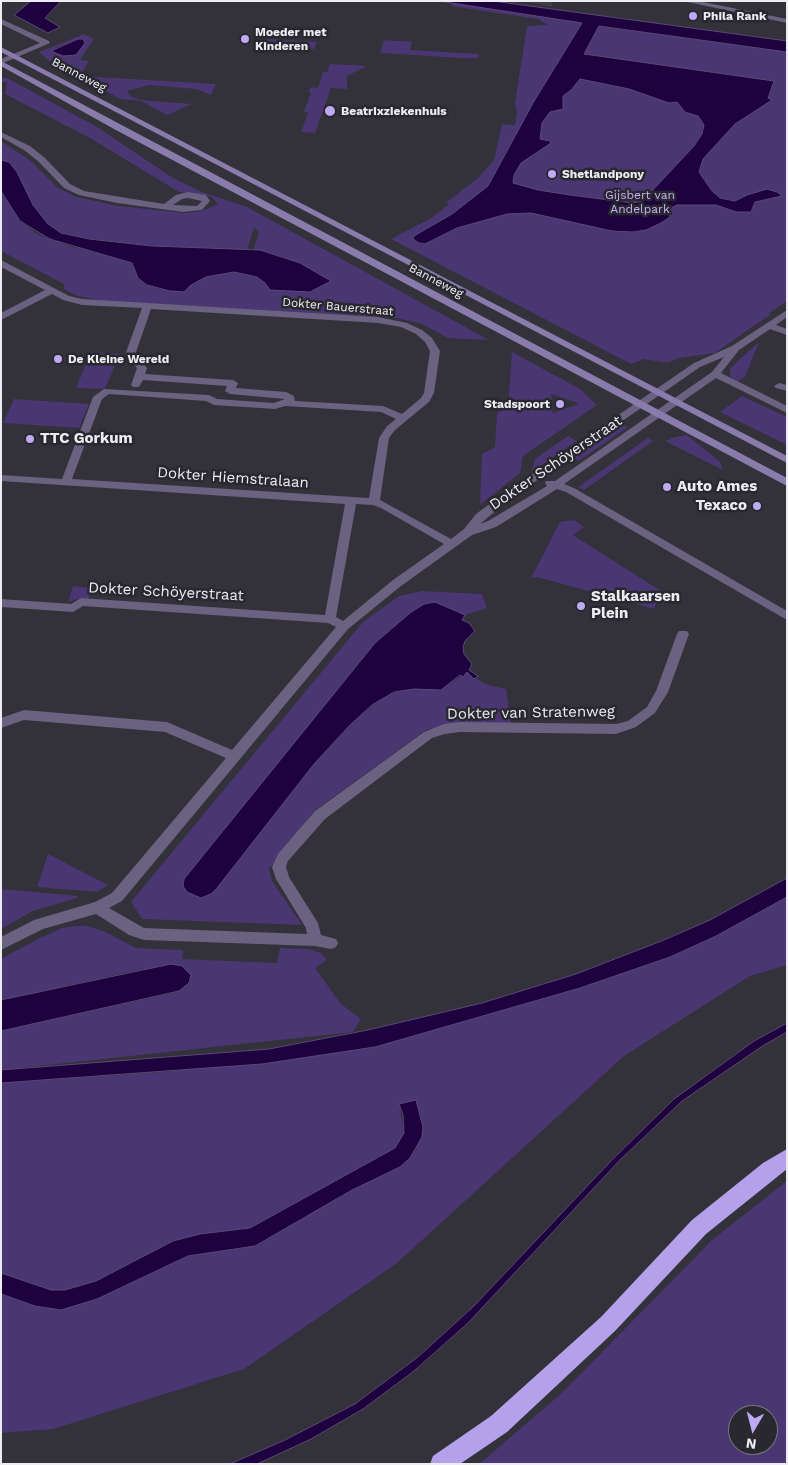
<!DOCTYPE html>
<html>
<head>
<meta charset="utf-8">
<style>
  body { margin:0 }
  #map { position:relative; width:788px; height:1465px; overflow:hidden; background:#333139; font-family:"Work Sans",sans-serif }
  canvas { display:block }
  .frame { position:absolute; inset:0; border:2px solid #edecf1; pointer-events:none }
  .north { position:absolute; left:728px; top:1405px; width:50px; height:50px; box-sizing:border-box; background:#29282f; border:1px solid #77767d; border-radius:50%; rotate:188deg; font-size:14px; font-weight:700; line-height:20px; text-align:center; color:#edecf1 }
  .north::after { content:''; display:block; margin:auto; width:18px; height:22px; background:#bea9f5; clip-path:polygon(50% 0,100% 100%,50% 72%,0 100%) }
</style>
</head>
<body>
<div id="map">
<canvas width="788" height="1465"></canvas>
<div class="frame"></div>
<div class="north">N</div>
</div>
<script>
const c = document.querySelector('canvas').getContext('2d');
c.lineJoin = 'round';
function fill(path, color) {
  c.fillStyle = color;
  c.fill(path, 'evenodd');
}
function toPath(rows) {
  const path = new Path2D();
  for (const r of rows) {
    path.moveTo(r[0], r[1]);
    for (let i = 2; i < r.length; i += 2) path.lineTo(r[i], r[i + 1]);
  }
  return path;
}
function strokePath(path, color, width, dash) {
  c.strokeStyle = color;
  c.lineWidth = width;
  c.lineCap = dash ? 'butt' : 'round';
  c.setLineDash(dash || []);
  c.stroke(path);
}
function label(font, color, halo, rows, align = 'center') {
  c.font = font + ' "Work Sans",sans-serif';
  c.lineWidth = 5;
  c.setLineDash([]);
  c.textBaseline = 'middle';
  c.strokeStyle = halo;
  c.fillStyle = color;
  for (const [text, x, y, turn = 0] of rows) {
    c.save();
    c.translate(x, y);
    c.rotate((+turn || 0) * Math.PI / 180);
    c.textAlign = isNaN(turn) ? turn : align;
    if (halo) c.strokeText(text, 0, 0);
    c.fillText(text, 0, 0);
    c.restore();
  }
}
fill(toPath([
  [453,3,579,21,581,24,787,52,787,301,769,313,771,314,715,353,679,358,668,363,644,359,631,364,391,239,431,218,448,205,447,202,478,178,494,160,502,124,515,125,517,113,515,103,527,26,548,25,538,19,451,6],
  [84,34,94,39,80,60,89,61,80,76,216,84,211,95,196,89,149,85,127,91,130,96,141,100,192,104,167,115,141,101,121,99,54,65,39,52],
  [78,39,82,39,76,55,56,54,55,48],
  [268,39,317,42,314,49,265,46],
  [384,40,412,42,410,50,479,54,478,58,463,58,380,53],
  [330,64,367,66,347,76,347,89,331,88,315,133,301,132,308,113,304,112,311,93,308,92,311,87,318,88,323,72,327,72],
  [1,77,9,79,97,127,173,178,202,192,247,207,489,340,448,338,422,324,397,318,103,301,78,296,64,289,64,284,1,251,1,191,20,221,39,235,69,246,127,261,135,267,138,279,155,288,184,292,191,285,206,277,234,272,257,277,269,287,310,292,285,257,253,250,259,233,254,227,247,250,152,246,78,237,57,231,48,224,33,205,17,172,1,159,1,141,31,161,58,188,76,197,118,206,185,213,202,211,218,204,213,198,206,195,179,192,90,138,5,94,7,83,1,81],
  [759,342,745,377,737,382,730,376,730,368],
  [91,352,120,354,105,389,76,388],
  [512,352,580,389,597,405,523,456,520,473,480,505,482,454,495,447,497,413,508,407],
  [551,394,578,403,578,404,553,413],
  [742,396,787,417,787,445,720,412],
  [14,399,89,404,79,428,3,423],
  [622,424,628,427,580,460,574,460,575,457],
  [687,435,720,462,723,470,665,441,671,439,670,438],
  [568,436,577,441,535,470,532,470,535,459],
  [648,438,653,441,584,490,578,487],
  [574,520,584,527,573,535,661,591,654,609,537,577,531,578,560,522],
  [73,586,92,588,88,599,81,598,68,602],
  [422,591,482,594,487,608,465,615,455,610,410,613,375,643,300,736,211,894,314,764,358,717,385,696,407,689,441,690,467,672,485,684,506,689,511,723,449,724,426,730,314,811,269,869,272,881,302,925,142,919,131,902,363,622,399,596],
  [48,854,108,885,97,892,37,887],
  [1,889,78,896,77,898,33,911,1,929],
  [787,897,787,965,750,976,624,1056,397,1263,244,1369,53,1429,1,1433,1,1294,35,1306,61,1310,97,1299,188,1256,255,1246,352,1190,400,1167,417,1149,399,1104,404,1133,395,1148,250,1228,200,1234,173,1241,96,1281,65,1290,51,1290,1,1273,1,1083,164,1072,375,1047,580,988,670,957,716,936],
  [75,926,88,926,105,932,136,948,183,950,182,959,277,963,280,948,309,949,321,953,327,960,315,968,341,1004,361,1019,353,1032,1,1070,1,1031,174,993,189,983,191,975,142,969,1,1000,1,959,36,940,62,928],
  [787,1181,787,1464,479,1464,563,1392,712,1240],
  [738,1415,768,1415,768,1445,738,1445]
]), '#4a3673');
const water = toPath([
  [31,1,61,1,45,18,60,27,48,33,14,15,31,1],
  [439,1,493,1,787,41,787,52,599,26,584,54,774,81,768,98,772,100,735,124,703,159,699,172,712,191,720,198,735,201,747,195,767,189,777,192,782,196,755,202,751,212,736,212,716,205,677,205,669,209,670,217,661,223,646,230,633,232,612,231,531,213,507,214,457,228,425,244,419,243,413,239,414,236,452,214,488,186,533,103,582,23,439,1],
  [580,79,629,89,669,103,677,102,685,112,698,116,704,125,702,134,694,146,651,192,641,197,642,201,633,203,570,195,538,190,513,183,514,175,521,163,551,143,550,141,540,139,542,123,550,112,563,109,563,96,571,90,580,79],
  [78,39,83,39,85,43,76,55,63,56,51,51,78,39],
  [1,160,9,162,17,172,33,205,48,224,61,233,89,239,152,246,260,250,300,263,331,281,310,292,270,290,265,283,257,277,234,272,206,277,191,285,184,292,170,291,147,285,138,278,132,263,50,239,20,221,1,191,1,160],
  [435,602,465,615,462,620,469,623,475,631,465,641,463,647,464,654,472,664,469,670,478,676,474,679,467,672,463,677,460,675,441,690,414,689,394,692,372,705,350,725,314,764,217,888,211,894,201,898,187,892,183,886,184,879,375,643,410,613,424,604,435,602],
  [787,878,787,897,716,936,670,957,580,988,375,1047,262,1064,1,1083,1,1070,269,1049,368,1030,482,1003,576,974,664,940,710,920,787,878],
  [171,964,182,966,191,975,189,983,179,991,1,1031,1,1000,171,964],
  [787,1023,787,1032,764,1045,682,1101,619,1161,468,1323,414,1371,363,1409,311,1439,257,1464,230,1464,285,1440,355,1404,418,1357,474,1306,611,1161,674,1099,754,1041,787,1023],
  [416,1100,423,1127,422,1137,410,1158,400,1167,352,1190,255,1246,188,1256,97,1299,61,1310,35,1306,1,1294,1,1273,51,1290,65,1290,96,1281,173,1241,200,1234,250,1228,395,1148,404,1133,403,1115,399,1104,416,1100]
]);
fill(water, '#1e0240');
strokePath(water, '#5c4875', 1);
fill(toPath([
  [683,1,698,1,787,19,787,23,683,1],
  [1,19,49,41,50,43,1,64,1,59,40,43,1,24,1,19],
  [1,132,30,146,45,158,70,184,84,191,164,204,176,195,188,192,206,195,210,201,202,210,183,212,117,203,79,195,64,188,39,162,24,150,1,137,1,132],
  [188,198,202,201,197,206,173,205,182,199,188,198],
  [1,260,69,296,82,299,378,317,407,323,422,330,432,338,440,351,434,393,429,402,395,430,389,438,380,500,451,539,464,529,476,514,502,495,694,363,732,346,787,310,787,317,776,325,787,329,787,335,770,329,739,350,721,373,787,406,787,413,716,378,564,484,574,488,787,611,787,620,566,492,557,489,496,527,472,535,401,586,348,629,122,901,109,908,144,928,307,934,306,928,276,879,272,867,278,854,315,811,424,732,444,724,460,722,616,724,628,721,647,707,656,691,677,634,679,631,687,631,689,634,668,692,655,713,636,727,616,734,460,732,445,734,432,738,325,819,288,861,286,867,289,877,318,923,321,935,336,939,338,943,336,947,331,949,315,946,144,940,129,935,96,914,43,929,1,950,1,937,34,920,95,902,112,893,226,758,165,732,24,720,1,728,1,718,24,710,167,722,232,750,336,627,328,623,83,606,73,612,1,607,1,599,71,604,81,598,325,615,345,504,1,481,1,475,62,479,93,397,104,389,209,395,217,399,274,403,285,399,230,394,225,391,227,386,143,380,139,387,133,387,131,385,137,368,125,355,142,308,82,305,63,300,52,294,1,320,1,313,45,290,1,267,1,260],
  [151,309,378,323,401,327,416,334,425,342,430,351,424,393,421,398,402,414,383,406,295,401,294,396,286,392,236,388,238,383,233,380,145,374,147,368,135,355,151,309],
  [724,357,712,372,555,481,546,481,545,483,547,486,488,521,480,524,510,499,700,367,724,357],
  [109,394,206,401,214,405,275,409,285,406,381,412,396,419,387,426,379,438,369,498,72,479,102,399,109,394],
  [356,504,373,505,381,508,444,544,393,580,343,621,336,617,356,504],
  [779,383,787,385,787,391,776,388,774,386,779,383]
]), '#6a6280');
fill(toPath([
  [1,47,787,456,787,463,1,52,1,47],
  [1,61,787,478,787,486,114,129,1,66,1,61]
]), '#897cac');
fill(toPath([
  [787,1149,787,1169,706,1234,615,1331,507,1432,460,1464,430,1464,433,1456,491,1416,601,1317,692,1220,763,1163,787,1149]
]), '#b5a1eb');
fill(toPath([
  [525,1,557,1,552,7]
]), '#3e3d44');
fill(toPath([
  [552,1,557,1,552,7]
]), '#323237');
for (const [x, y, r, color] of [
  [693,16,5,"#bea9f5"],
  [245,39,5,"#bea9f5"],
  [330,111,6,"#bea9f5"],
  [552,174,5,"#bea9f5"],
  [58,359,5,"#bea9f5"],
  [560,404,5,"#bea9f5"],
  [30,439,5,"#bea9f5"],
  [667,487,5,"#bea9f5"],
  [757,506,5,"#bea9f5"],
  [581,606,5,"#bea9f5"]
]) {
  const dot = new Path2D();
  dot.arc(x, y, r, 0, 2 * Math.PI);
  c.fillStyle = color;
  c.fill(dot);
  strokePath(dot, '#29282f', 2);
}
label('bold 12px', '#edecf1', '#29282f', [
  ["Phila Rank",703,16],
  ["Moeder met",255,32],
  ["Kinderen",255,46],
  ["Beatrixziekenhuis",341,111],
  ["Shetlandpony",562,174],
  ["De Kleine Wereld",68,359],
  ["Stadspoort",550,404,"right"]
], 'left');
label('12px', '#edecf1', '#29282f', [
  ["Banneweg",79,75,28],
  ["Banneweg",436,281,28],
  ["Dokter Bauerstraat",338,307,5]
]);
label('12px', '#c4affc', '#29282f', [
  ["Gijsbert van",640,195],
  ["Andelpark",640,209]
]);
label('bold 15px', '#edecf1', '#29282f', [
  ["TTC Gorkum",40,439],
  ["Auto Ames",677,487],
  ["Texaco",747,506,"right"],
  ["Stalkaarsen",591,597],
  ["Plein",591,614]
], 'left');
label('15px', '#edecf1', '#29282f', [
  ["Dokter Schöyerstraat",556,463,-34],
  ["Dokter Hiemstralaan",233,478,4],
  ["Dokter Schöyerstraat",166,592,3],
  ["Dokter van Stratenweg",531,713,-1]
]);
</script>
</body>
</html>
